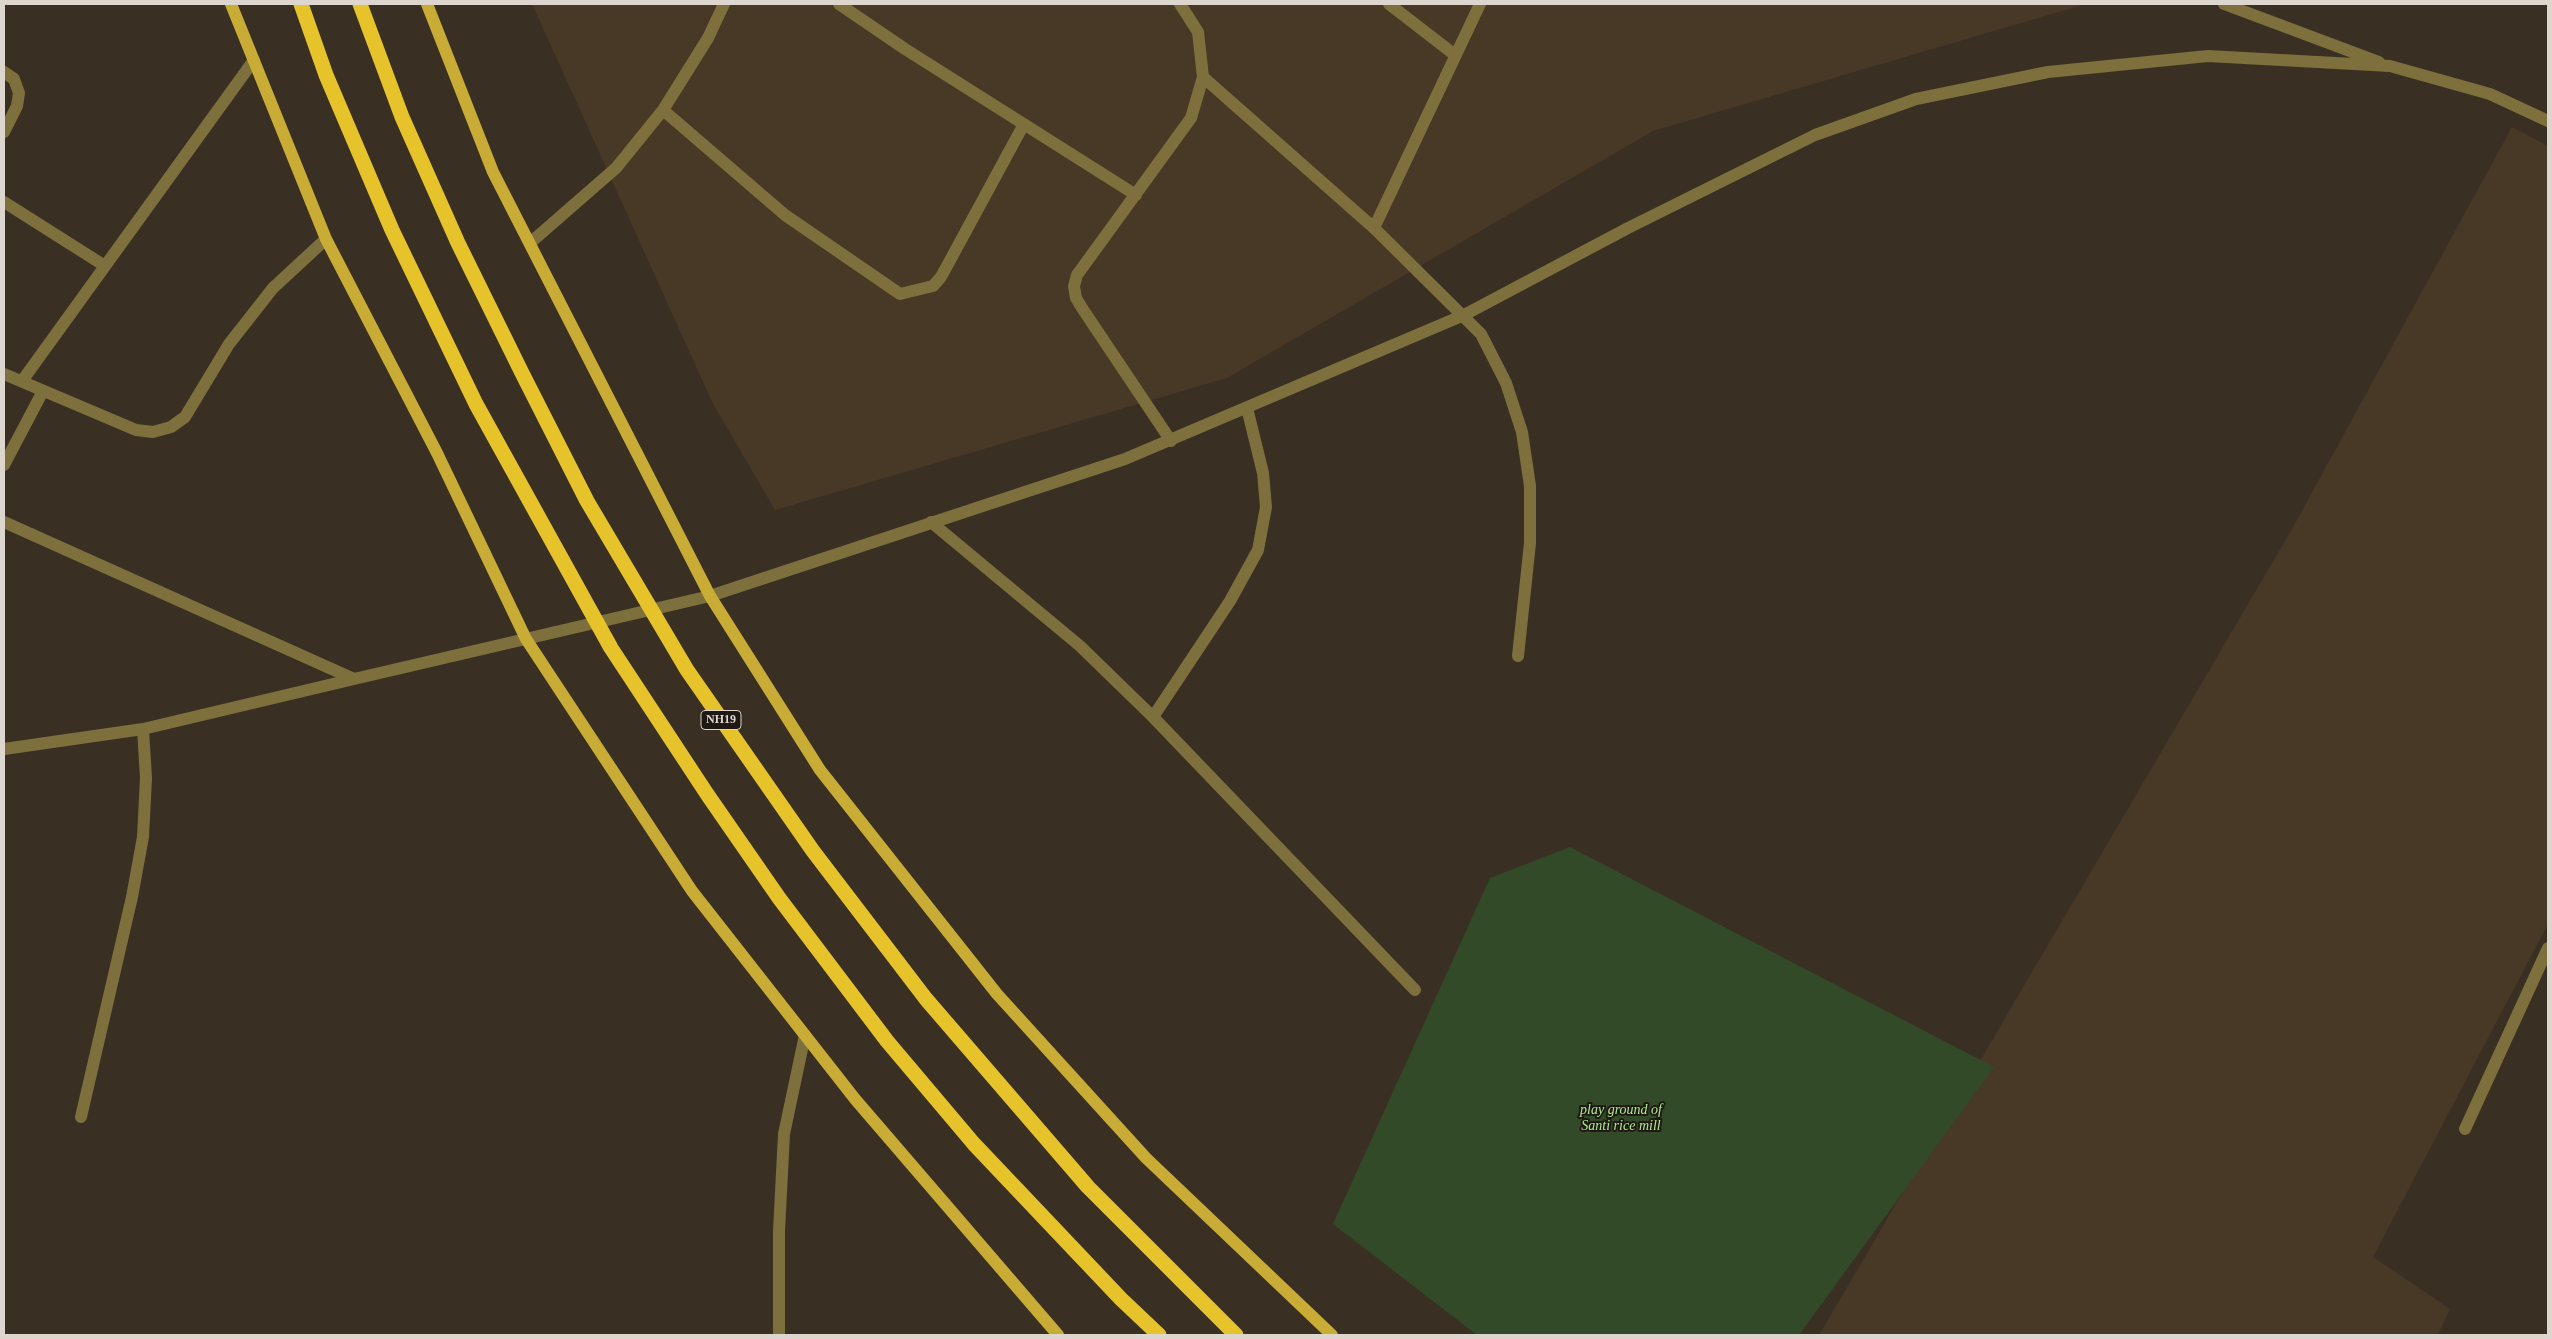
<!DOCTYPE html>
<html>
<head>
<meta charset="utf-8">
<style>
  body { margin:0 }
  #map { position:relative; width:2552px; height:1339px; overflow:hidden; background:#3a2f23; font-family:"Times New Roman",serif }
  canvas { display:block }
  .frame { position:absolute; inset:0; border:5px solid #ddd6ce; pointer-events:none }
</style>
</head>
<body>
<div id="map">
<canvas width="2552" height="1339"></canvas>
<div class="frame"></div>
</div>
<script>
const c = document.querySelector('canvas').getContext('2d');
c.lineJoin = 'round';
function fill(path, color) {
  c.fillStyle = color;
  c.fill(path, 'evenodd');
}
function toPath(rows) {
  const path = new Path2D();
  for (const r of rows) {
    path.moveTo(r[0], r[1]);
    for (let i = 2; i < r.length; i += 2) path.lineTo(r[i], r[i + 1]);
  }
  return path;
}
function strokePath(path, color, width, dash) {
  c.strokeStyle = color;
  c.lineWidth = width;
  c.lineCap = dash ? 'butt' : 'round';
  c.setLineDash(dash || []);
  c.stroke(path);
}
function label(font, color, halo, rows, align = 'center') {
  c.font = font + ' "Times New Roman",serif';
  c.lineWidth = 4;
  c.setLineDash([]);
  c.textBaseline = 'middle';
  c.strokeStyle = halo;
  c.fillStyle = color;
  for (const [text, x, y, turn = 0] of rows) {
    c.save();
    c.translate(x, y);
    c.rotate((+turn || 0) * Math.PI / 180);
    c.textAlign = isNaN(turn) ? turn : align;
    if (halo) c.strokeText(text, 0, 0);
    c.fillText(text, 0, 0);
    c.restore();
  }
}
fill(toPath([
  [532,4,2086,4,1653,131,1227,378,775,510,713,404],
  [2512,127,2548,146,2548,924,2373,1257,2450,1309,2438,1335,1819,1335,2292,529]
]), '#483826');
fill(toPath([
  [1570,847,1994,1067,1799,1335,1477,1335,1333,1224,1490,878]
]), '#334a29');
strokePath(toPath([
  [839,4,905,49,1136,195],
  [1389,4,1455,55],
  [2224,4,2379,62],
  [4,72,14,79,19,93,17,106,4,132],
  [1203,77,1374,228,1481,334,1506,383,1522,432,1530,486,1530,543,1518,656],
  [663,110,785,215,900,294,933,286,941,277,1024,124],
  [4,202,105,266],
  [1374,228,1480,4],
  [530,243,616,168,663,110,708,38,724,4],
  [4,374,136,430,153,432,171,427,185,417,229,344,273,288,326,239],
  [22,381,254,60],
  [1171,441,1082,308,1076,298,1074,286,1077,275,1191,118,1203,77,1198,32,1180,4],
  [4,465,43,391],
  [4,522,354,679,710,596,1125,459,1464,315,1628,228,1815,135,1916,99,2048,72,2208,56,2390,66,2490,94,2548,121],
  [931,522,1080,646,1153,717,1415,990],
  [1153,717,1230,601,1258,550,1266,507,1263,473,1247,408],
  [4,749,143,729,354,679],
  [81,1117,132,897,143,837,146,778,143,729],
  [2465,1129,2548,948],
  [779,1335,779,1231,784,1134,805,1035]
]), '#7d703d', 12);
strokePath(toPath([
  [231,4,326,239,437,453,526,639,692,891,855,1099,1058,1335],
  [427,4,493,172,710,596,820,770,997,994,1146,1158,1332,1335]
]), '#c9ac36', 12);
strokePath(toPath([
  [301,4,326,75,392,230,476,404,611,648,707,794,779,898,887,1041,974,1144,1121,1299,1159,1335],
  [360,4,402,117,458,243,522,373,587,501,687,670,813,851,926,999,1088,1187,1236,1335]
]), '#e7c32b', 15);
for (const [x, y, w] of [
  [721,720,40]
]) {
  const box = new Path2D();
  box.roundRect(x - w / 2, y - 9.5, w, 19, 4);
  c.fillStyle = '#1e1913';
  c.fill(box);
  strokePath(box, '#ddd6ce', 1);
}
label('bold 12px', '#ddd6ce', null, [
  ["NH19",721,720]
]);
label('italic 14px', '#ade892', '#1e1913', [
  ["play ground of",1621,1110],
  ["Santi rice mill",1621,1126]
]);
</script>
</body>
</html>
